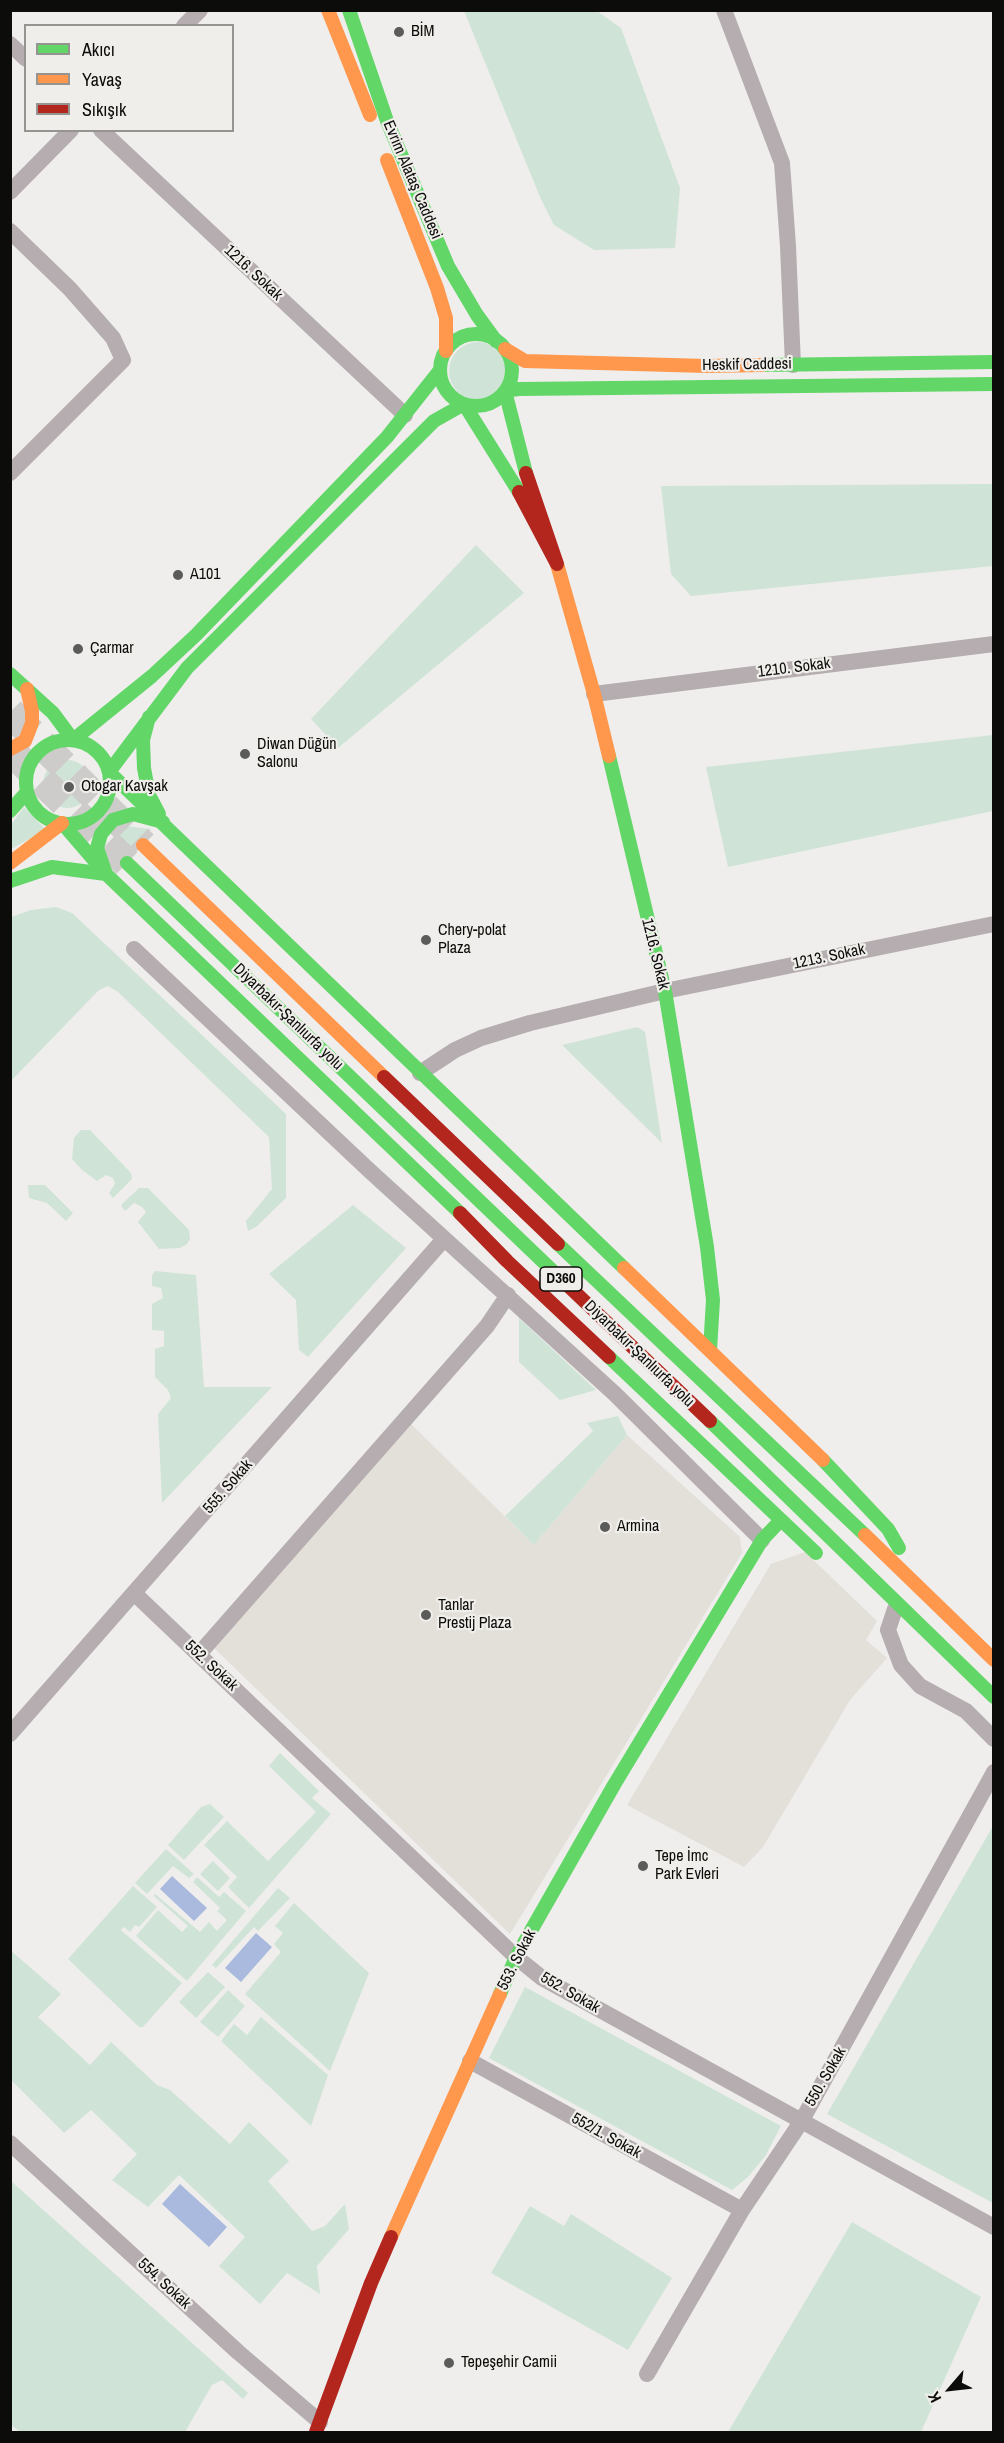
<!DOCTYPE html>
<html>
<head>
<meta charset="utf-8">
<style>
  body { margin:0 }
  #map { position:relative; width:1004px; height:2443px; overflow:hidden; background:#efeeec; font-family:"Archivo Narrow",sans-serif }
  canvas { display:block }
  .frame { position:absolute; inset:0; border:12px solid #0c0c0a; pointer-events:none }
  .legend { position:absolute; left:24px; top:24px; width:210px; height:108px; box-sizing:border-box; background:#f0eeeb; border:2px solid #959491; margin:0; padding:8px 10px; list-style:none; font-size:18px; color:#0c0c0a }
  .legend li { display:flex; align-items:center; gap:12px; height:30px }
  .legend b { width:30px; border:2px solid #959491 }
  .north { position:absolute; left:920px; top:2359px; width:60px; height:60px; -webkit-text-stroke:4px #f0eeeb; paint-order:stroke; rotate:242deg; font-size:16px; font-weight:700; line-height:24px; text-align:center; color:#0c0c0a }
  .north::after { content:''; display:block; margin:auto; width:21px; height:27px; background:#0c0c0a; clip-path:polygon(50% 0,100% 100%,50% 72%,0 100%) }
</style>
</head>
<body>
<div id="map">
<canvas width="1004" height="2443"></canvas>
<div class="frame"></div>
<ul class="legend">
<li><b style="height:8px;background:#63d668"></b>Akıcı</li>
<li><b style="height:8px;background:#ff974d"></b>Yavaş</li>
<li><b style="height:8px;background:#b3261e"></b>Sıkışık</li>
</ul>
<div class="north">K</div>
</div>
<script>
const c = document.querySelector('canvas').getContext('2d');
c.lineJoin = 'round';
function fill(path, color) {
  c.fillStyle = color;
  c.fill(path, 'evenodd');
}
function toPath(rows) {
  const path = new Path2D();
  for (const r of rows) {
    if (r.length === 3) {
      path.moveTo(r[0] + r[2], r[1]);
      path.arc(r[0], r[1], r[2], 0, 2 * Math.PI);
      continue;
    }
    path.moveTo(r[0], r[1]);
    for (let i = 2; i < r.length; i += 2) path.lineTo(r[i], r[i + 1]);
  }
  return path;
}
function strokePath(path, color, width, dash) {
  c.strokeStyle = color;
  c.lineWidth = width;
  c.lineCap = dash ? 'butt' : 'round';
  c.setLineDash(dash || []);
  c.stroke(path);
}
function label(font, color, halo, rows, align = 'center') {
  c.font = font + ' "Archivo Narrow",sans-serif';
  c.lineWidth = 4.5;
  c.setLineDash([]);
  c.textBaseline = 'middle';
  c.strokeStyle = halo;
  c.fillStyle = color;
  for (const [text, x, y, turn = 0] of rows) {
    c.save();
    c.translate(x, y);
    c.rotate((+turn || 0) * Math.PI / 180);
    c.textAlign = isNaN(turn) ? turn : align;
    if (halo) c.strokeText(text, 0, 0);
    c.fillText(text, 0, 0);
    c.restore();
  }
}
fill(toPath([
  [411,1424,534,1545,627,1435,740,1537,742,1553,510,1934,214,1648],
  [805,1552,877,1621,866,1640,887,1658,850,1700,763,1847,744,1867,627,1805,771,1564]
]), '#e3dfd9');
fill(toPath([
  [464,11,597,11,621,28,680,188,675,248,594,250,554,225,540,197],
  [478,371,29],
  [993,484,993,566,691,596,671,574,661,486],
  [476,545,524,593,338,748,311,719],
  [993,735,993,811,728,867,706,767],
  [67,784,24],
  [24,807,46,830,11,849,11,825],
  [125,826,151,829,117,865,111,846],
  [56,907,72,913,286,1114,286,1198,256,1227,248,1231,246,1221,272,1189,269,1137,118,992,108,986,99,990,11,1081,11,917,31,910],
  [637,1027,645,1032,662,1143,562,1045],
  [81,1130,90,1130,131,1173,132,1179,113,1198,109,1193,115,1184,113,1178,106,1175,97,1181,82,1170,72,1159,74,1138],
  [28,1185,45,1185,73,1213,66,1221,47,1203,29,1198],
  [139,1188,148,1188,189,1230,190,1239,187,1244,180,1248,159,1249,138,1222,146,1212,142,1207,134,1203,125,1211,121,1205],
  [353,1205,406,1248,308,1357,299,1350,296,1300,269,1274],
  [155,1271,196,1275,204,1387,272,1387,162,1503,158,1414,171,1398,168,1390,155,1377,155,1349,164,1346,164,1331,152,1330,152,1304,163,1298,161,1288,152,1286,152,1275],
  [519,1318,596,1390,560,1400,519,1362],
  [618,1416,627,1435,534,1545,505,1516,593,1431,587,1423],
  [280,1753,319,1791,312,1798,331,1814,249,1908,228,1887,237,1877,204,1845,227,1821,268,1861,316,1812,269,1766],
  [210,1804,224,1817,184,1860,168,1845,201,1807],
  [993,1826,993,2203,827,2114],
  [166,1849,194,1874,189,1878,173,1866,147,1894,135,1883],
  [213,1861,230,1878,218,1891,200,1874],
  [197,1877,219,1897,224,1892,246,1911,187,1981,136,1936,158,1910,182,1932,188,1926,154,1896,155,1894,200,1932,209,1922,217,1931,227,1920,217,1911,220,1908,193,1882],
  [133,1886,157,1907,139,1927,135,1925,130,1932,124,1927,121,1930,182,1983,143,2027,139,2027,68,1959],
  [278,1888,290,1898,258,1931,254,1927,216,1968,212,1965],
  [294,1903,369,1973,330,2071,245,1994,281,1952,274,1944,283,1933,275,1926],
  [10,1950,61,1994,38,2017,90,2065,111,2042,157,2085,170,2090,230,2144,249,2122,289,2161,268,2181,312,2231,325,2226,345,2204,349,2229,317,2266,320,2294,287,2273,260,2304,219,2266,245,2237,179,2175,148,2207,112,2180,137,2154,91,2110,64,2133,11,2080],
  [208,1972,225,1987,196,2018,179,2002],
  [525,1987,781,2126,766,2155,748,2177,732,2190,489,2058],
  [228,1990,245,2006,218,2037,200,2022],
  [261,2017,328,2075,311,2126,221,2041,234,2024,247,2035],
  [11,2181,248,2393,243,2399,222,2380,212,2385,185,2432,20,2432,10,2424],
  [530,2206,564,2226,571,2214,672,2278,628,2350,491,2273],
  [852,2222,981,2297,921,2432,728,2432]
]), '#cfe4d7');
fill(toPath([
  [172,1876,207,1908,194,1921,160,1889],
  [256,1933,272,1947,241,1982,225,1968],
  [180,2184,227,2227,209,2247,162,2204]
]), '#a9bade');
strokePath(toPath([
  [10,712,143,845],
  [10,750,127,863]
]), '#cdccca', 30, [30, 15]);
strokePath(toPath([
  [724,10,782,163,788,246,793,365],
  [184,26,200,10],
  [10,44,26,59],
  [101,130,405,415],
  [10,192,71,130],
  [10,231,70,289,113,338,123,360,10,473],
  [594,694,994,644],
  [134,949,371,1172,615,1394,762,1540],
  [420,1073,455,1050,481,1038,530,1023,665,991,994,924],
  [134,1593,516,1957,542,1978,994,2227],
  [895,1609,888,1630,901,1665,920,1686,966,1711,994,1739],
  [199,1654,487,1326,508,1295],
  [10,1734,444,1239],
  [470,2061,742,2210],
  [10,2143,238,2352,320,2422],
  [647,2374,742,2210,801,2122,994,1772]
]), '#b5adaf', 16);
strokePath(toPath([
  [349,10,387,121,448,266,477,315,496,341],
  [476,370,36],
  [763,365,994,362],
  [526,473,505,391,518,389,994,384],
  [10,674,53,713,73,740],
  [149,717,143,740,144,768,149,795,159,814],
  [73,740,152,676,196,635,387,437,440,370],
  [68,782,42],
  [609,756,665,991,707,1247,713,1300,710,1350],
  [109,772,187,668,434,421,464,404,519,492],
  [109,772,624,1268],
  [10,811,27,792],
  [62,823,106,874,460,1213],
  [127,863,559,1277],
  [10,881,52,867,106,874,97,848,101,834,113,820,133,814,163,822],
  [558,1244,865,1535],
  [609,1357,816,1553],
  [710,1421,994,1697],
  [823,1460,888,1529,899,1548],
  [500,1994,516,1957,614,1785,762,1540,781,1520]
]), '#63d668', 14);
strokePath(toPath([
  [328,10,370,115],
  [387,160,437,288,446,318,446,351],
  [505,349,525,361,707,366,763,365],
  [557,564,594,694,609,756],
  [10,749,25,741,32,723,32,711,27,689],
  [143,845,384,1077],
  [10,863,62,823],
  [624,1268,823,1460],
  [865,1535,994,1660],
  [391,2237,500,1994]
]), '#ff974d', 14);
strokePath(toPath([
  [519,492,557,564,526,473],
  [384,1077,558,1244],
  [460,1213,507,1261,609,1357],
  [559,1277,710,1421],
  [316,2432,371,2283,391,2237]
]), '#b3261e', 14);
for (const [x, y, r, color] of [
  [399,32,6,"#5b5b59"],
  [178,575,6,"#5b5b59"],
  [78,649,6,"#5b5b59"],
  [245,754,6,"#5b5b59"],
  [69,787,6,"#5b5b59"],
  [426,940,6,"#5b5b59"],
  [605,1527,6,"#5b5b59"],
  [426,1615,6,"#5b5b59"],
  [643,1866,6,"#5b5b59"],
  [449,2363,6,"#5b5b59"]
]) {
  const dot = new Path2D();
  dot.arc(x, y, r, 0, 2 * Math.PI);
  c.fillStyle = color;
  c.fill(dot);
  strokePath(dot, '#f0eeeb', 2);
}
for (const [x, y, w] of [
  [561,1279,42]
]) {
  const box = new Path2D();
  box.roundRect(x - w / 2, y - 12, w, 24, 4.5);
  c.fillStyle = '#f0eeeb';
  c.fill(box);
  strokePath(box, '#0c0c0a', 1.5);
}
label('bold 15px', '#0c0c0a', null, [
  ["D360",561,1279]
]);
label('16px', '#0c0c0a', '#f0eeeb', [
  ["BİM",411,32],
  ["A101",190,575],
  ["Çarmar",90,649],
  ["Diwan Düğün",257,745],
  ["Salonu",257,763],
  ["Otogar Kavşak",81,787],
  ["Chery-polat",438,931],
  ["Plaza",438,949],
  ["Armina",617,1527],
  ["Tanlar",438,1606],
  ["Prestij Plaza",438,1624],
  ["Tepe İmc",655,1857],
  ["Park Evleri",655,1875],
  ["Tepeşehir Camii",461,2363]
], 'left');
label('16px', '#0c0c0a', '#f0eeeb', [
  ["Evrim Alataş Caddesi",412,180,67],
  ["1216. Sokak",253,273,43],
  ["Heskif Caddesi",747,365,-1],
  ["1210. Sokak",794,668,-7],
  ["1216. Sokak",655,954,76],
  ["1213. Sokak",829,957,-12],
  ["Diyarbakır-Şanlıurfa yolu",288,1017,44],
  ["Diyarbakır-Şanlıurfa yolu",639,1354,44],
  ["555. Sokak",228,1487,-49],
  ["552. Sokak",211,1666,43],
  ["553. Sokak",517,1960,-63],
  ["552. Sokak",570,1993,30],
  ["550. Sokak",826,2077,-60],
  ["552/1. Sokak",606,2136,29],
  ["554. Sokak",164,2284,43]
]);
</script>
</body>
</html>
